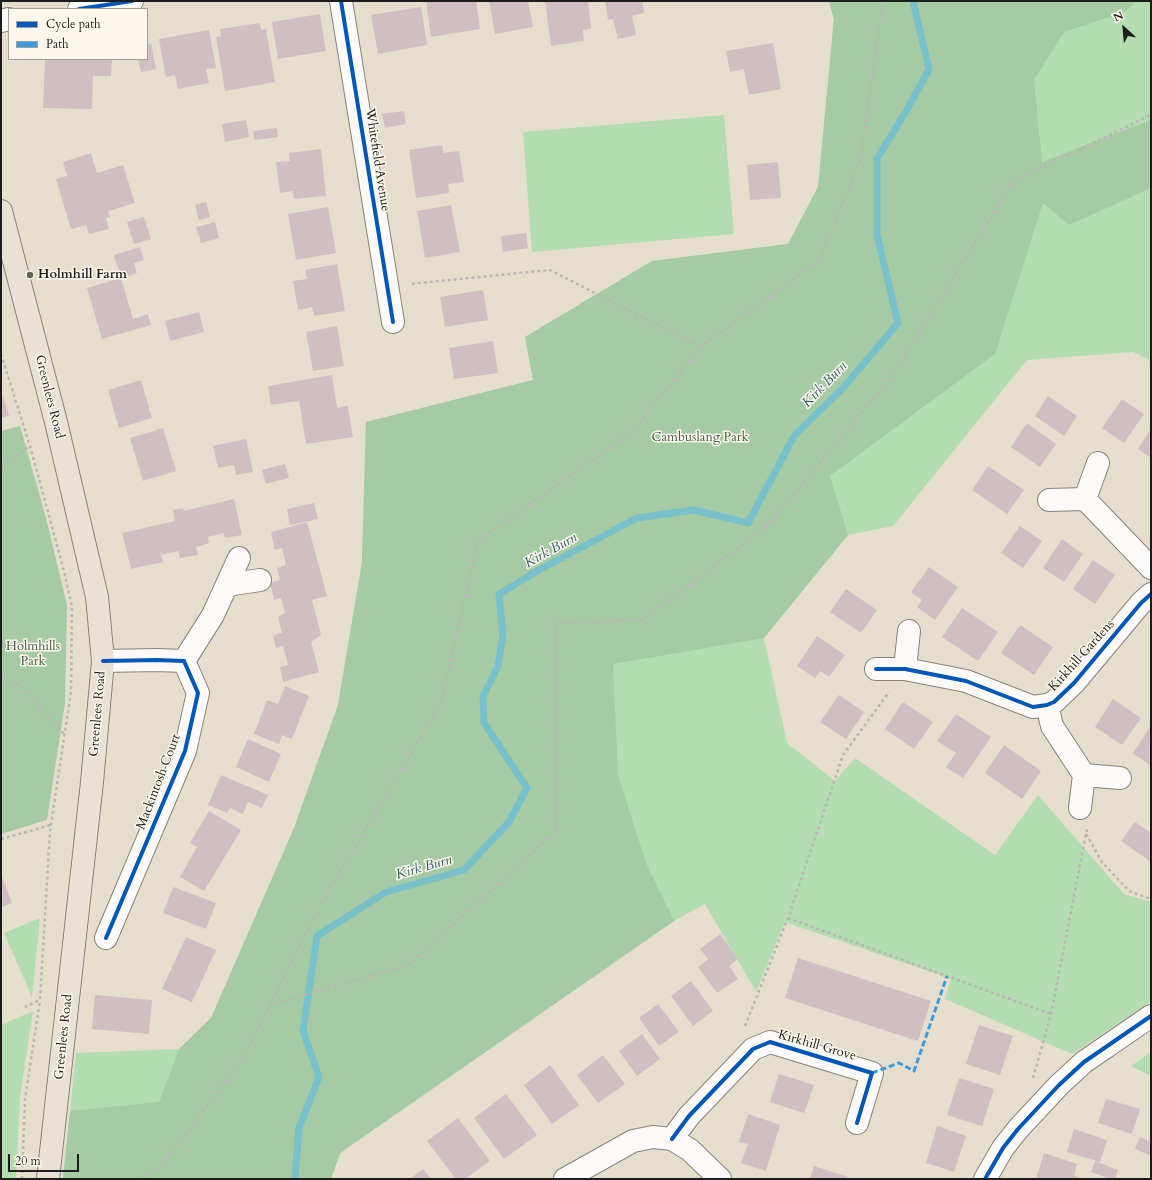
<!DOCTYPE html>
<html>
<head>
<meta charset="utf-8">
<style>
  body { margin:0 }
  #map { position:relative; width:1152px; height:1180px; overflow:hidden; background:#e5decd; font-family:Cardo,serif }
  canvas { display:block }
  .frame { position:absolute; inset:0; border:2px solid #1c1c1c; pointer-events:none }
  .legend { position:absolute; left:8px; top:8px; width:140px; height:52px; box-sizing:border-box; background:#fbf7ec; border:1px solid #a29f99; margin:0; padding:5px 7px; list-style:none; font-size:12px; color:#1c1c1c }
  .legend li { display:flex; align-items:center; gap:8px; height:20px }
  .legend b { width:20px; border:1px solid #a29f99 }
  .north { position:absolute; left:1104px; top:8px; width:40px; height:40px; -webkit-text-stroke:3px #fbf7ec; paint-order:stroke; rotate:334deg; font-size:11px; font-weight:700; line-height:16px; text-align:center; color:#1c1c1c }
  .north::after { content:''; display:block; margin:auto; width:14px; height:18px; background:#1c1c1c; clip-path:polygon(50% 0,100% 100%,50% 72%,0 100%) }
  .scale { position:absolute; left:8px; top:1154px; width:71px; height:18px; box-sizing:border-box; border:2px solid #1c1c1c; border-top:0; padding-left:5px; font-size:12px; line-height:14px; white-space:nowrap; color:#1c1c1c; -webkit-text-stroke:3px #fbf7ec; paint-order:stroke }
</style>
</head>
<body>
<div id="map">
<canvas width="1152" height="1180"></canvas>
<div class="frame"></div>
<ul class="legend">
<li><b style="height:5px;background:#0057b8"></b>Cycle path</li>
<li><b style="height:5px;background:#3c9bdf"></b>Path</li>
</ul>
<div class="north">N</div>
<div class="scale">20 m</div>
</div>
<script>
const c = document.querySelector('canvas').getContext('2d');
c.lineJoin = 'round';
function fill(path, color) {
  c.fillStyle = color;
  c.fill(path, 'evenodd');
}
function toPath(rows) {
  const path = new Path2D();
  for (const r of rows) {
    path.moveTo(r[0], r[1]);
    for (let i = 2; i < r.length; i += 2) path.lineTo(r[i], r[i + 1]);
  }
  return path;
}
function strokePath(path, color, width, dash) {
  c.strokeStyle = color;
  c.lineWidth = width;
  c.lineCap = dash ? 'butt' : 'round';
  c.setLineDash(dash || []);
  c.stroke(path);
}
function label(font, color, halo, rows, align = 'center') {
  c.font = font + ' Cardo,serif';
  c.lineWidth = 3;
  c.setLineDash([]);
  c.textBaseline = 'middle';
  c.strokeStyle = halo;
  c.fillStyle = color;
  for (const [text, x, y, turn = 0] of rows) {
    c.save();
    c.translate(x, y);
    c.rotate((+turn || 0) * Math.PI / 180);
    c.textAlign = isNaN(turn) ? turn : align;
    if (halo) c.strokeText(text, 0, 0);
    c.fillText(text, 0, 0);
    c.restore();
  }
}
fill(toPath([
  [829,1,1151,1,1151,361,1133,352,1027,360,893,526,848,535,764,638,787,743,835,781,855,758,995,855,1038,795,1124,894,1151,902,1151,1001,1072,1054,945,999,951,979,785,922,756,992,705,904,674,921,340,1153,331,1179,63,1179,76,1053,179,1049,211,1018,294,828,338,705,362,562,366,422,533,380,525,337,652,261,788,244,818,187,834,19],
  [724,115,734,234,532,252,523,132],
  [40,918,32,997,4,933],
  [33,1011,20,1098,16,1179,1,1179,1,1025],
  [1151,1052,1151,1076,1131,1066]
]), '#b4dcb1');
fill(toPath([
  [829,1,1137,1,1125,12,1064,32,1034,80,1042,162,1151,120,1151,188,1069,225,1043,203,995,354,830,476,848,535,764,638,613,664,618,775,646,863,674,921,340,1153,331,1179,63,1179,70,1111,159,1102,179,1049,211,1018,294,828,338,705,362,562,366,422,533,380,525,337,652,261,788,244,818,187,834,19],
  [20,426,46,518,67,605,65,703,47,820,1,834,1,431]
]), '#a5caa4');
strokePath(toPath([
  [295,1179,299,1128,319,1077,303,1031,317,936,386,892,464,870,509,822,527,788,484,723,483,696,498,666,503,636,499,594,539,570,637,518,694,510,748,523,794,436,843,388,898,323,877,235,877,159,908,108,929,69,913,1]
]), '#78c1ca', 7);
fill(toPath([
  [426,1,476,1,480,29,431,37],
  [489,1,528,1,533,27,495,34],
  [545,1,588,1,591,29,583,30,584,41,551,46],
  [605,1,642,1,644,13,632,16,636,35,618,39,613,19,608,20],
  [421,7,427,45,378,54,371,15],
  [320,14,326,51,278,59,272,22],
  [260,23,261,30,266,29,275,82,225,91,216,37,221,36,220,29],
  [209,30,216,68,206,69,209,83,178,89,175,75,166,77,159,39],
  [151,43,156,69,141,72,138,59,147,59,147,44],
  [773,43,781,89,749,95,744,69,730,72,726,51],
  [45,59,112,59,111,76,93,76,92,109,43,108],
  [404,111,406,124,385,128,382,114],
  [246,120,249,137,225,142,222,124],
  [277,128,278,137,255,140,253,131],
  [442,145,443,153,459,151,464,182,448,184,449,193,416,198,409,150],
  [321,149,326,196,294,199,293,191,280,193,276,162,290,161,289,153],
  [91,153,97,173,123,165,135,203,108,211,110,217,106,218,109,229,89,234,86,225,71,229,56,179,67,176,63,162],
  [778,162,781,198,750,200,747,165],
  [206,202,210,217,199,220,195,205],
  [451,205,460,252,425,258,417,211],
  [328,207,336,253,296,260,288,214],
  [144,217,151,239,134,244,127,222],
  [215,222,219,238,201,243,196,227],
  [526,233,528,248,503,252,501,236],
  [140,247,144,260,134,263,137,273,121,278,114,255],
  [337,264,345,311,314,316,312,307,298,310,293,281,307,279,305,270],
  [121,278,133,319,148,314,151,325,102,339,87,288],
  [483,290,488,320,445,327,440,297],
  [199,312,204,332,170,341,165,321],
  [337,326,344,366,313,371,306,332],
  [493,341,498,373,454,379,449,348],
  [332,375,337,408,348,406,353,437,306,444,299,401,271,405,268,386],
  [141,380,152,418,119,428,108,390],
  [3,396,9,416,1,418,1,397],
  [1048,396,1077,416,1064,436,1035,416],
  [1122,399,1144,414,1124,443,1102,428],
  [1027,423,1056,444,1040,467,1011,447],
  [163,428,176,471,143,481,130,438],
  [1151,429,1151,458,1138,449],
  [246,439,253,472,236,475,234,465,218,468,213,446],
  [285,464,289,478,266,484,262,470],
  [988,466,1024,490,1007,514,972,490],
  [234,499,242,535,225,538,224,533,208,537,209,543,196,547,198,555,180,558,178,551,161,555,163,562,131,569,122,533,175,521,173,510,183,508,184,511],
  [314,503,318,519,290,525,287,509],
  [307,522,327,596,312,600,321,635,311,642,319,672,283,682,280,667,288,665,283,646,276,648,273,635,282,633,278,617,285,613,281,598,274,600,270,583,280,580,277,568,286,565,282,548,275,550,271,532],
  [1020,526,1042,541,1023,568,1001,553],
  [1062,539,1083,554,1064,582,1043,568],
  [1093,560,1115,575,1095,604,1073,589],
  [929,567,958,587,935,620,917,607,922,600,911,592],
  [846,589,877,610,861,633,830,612],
  [962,608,998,632,978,661,942,637],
  [1020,625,1053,647,1034,675,1001,653],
  [817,636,845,655,829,677,820,671,815,678,797,666],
  [285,686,309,696,292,739,282,735,279,744,254,734,267,700,278,704],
  [839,695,864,712,846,739,820,722],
  [1113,699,1141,718,1122,745,1095,727],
  [903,702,933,722,914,749,885,729],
  [956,714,991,737,963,778,946,767,956,753,937,741],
  [1151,726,1151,766,1133,753],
  [248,739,281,754,269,782,236,767],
  [1004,745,1041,771,1022,799,985,773],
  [221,775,268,795,262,808,248,802,243,814,230,808,227,813,208,805],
  [209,811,241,830,204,891,180,877,197,847,190,843],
  [1135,822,1151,833,1151,862,1121,841],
  [1,874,12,903,1,907],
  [173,887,216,903,206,929,163,913],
  [720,934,738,959,729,966,738,979,717,993,698,967,708,959,700,949],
  [186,937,216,950,192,1002,162,989],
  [798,958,931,1001,918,1041,785,998],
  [691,981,713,1011,693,1026,671,996],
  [95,995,152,1000,149,1034,92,1029],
  [658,1004,679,1032,659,1046,639,1018],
  [979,1025,1013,1036,1000,1075,966,1064],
  [642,1034,660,1059,637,1076,619,1051],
  [603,1055,625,1084,598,1103,577,1075],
  [550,1065,579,1105,552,1124,524,1085],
  [779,1074,814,1085,804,1113,770,1102],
  [959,1078,994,1089,982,1126,947,1115],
  [506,1094,537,1135,504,1159,474,1118],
  [1106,1099,1140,1109,1132,1134,1098,1123],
  [748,1114,780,1125,766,1171,741,1163,748,1144,739,1142],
  [458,1118,490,1161,465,1179,456,1179,427,1141],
  [937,1126,966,1136,954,1172,926,1163],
  [1074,1129,1107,1140,1100,1162,1067,1152],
  [1140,1137,1151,1142,1151,1156,1135,1149],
  [1044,1153,1077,1164,1074,1175,1081,1179,1036,1179],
  [1095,1161,1118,1170,1115,1179,1110,1179,1091,1172],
  [814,1166,848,1177,847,1179,810,1179],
  [423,1169,431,1179,410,1179]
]), '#cfbfc2');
const minor = toPath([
  [341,1,393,322],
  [79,9,132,1],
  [1,21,9,19],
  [1085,499,1151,568],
  [1049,500,1085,499,1098,463],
  [227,585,260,580],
  [103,661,157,660,184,661,198,693,185,751,106,938],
  [184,661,213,615,239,558],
  [876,669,905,669,966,681,1033,707,1047,705,1054,702,1074,683,1141,603,1151,594],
  [905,669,909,631],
  [1047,705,1052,726,1084,775],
  [1080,808,1084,775,1120,778],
  [672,1139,689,1116,753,1049,770,1042,872,1073,857,1123],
  [565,1179,633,1141,653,1137,672,1139,690,1150,720,1179],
  [985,1179,1003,1148,1018,1129,1059,1085,1084,1062,1151,1016]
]);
const major = toPath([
  [1,211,56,422,97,597,103,661,92,782,48,1179]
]);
strokePath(minor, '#87837a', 24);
strokePath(major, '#87837a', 24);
strokePath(toPath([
  [700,347,819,260,860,161,883,1],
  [1,354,30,446,63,567,72,607,71,692,50,831,40,1000,25,1007],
  [1,467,30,446],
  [1,674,23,688,64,734],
  [1086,834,1102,862,1129,891,1151,899],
  [1,839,51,825],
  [788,918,1051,1014],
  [270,1005,408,965,556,831,555,623,642,620,766,527,891,378,1013,181,1151,115],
  [745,1026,788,918,843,755,889,692],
  [1033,1078,1051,1014,1087,829],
  [22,1179,25,1099,40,1001],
  [137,1179,161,1167,243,1058,324,899,440,705,478,541,632,432,700,347,550,270,409,284]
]), '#b8b7b4', 2.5, [3, 3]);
strokePath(minor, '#fbfaf8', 22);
strokePath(major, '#eae1d6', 22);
strokePath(toPath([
  [872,1073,899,1063,914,1071,947,976]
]), '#3c9bdf', 3, [6, 3]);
strokePath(toPath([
  [341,1,393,322],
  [79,9,132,1],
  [103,661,157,660,184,661,198,693,185,751,106,938],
  [876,669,905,669,966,681,1033,707,1047,705,1054,702,1074,683,1141,603,1151,594],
  [672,1139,689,1116,753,1049,770,1042,872,1073,857,1123],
  [985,1179,1003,1148,1018,1129,1059,1085,1084,1062,1151,1016]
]), '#0057b8', 4);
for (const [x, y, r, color] of [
  [30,275,4,"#62605a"]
]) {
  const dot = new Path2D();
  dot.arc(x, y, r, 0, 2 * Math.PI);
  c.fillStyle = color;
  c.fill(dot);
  strokePath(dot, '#fbf7ec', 1.5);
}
label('13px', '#1c1c1c', '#fbf7ec', [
  ["Whitefield Avenue",377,160,81],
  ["Greenlees Road",49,397,76],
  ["Kirkhill Gardens",1082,656,-48],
  ["Greenlees Road",98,714,-85],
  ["Mackintosh Court",159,782,-69],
  ["Greenlees Road",64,1037,-84],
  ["Kirkhill Grove",817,1046,16]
]);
label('bold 13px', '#1c1c1c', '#fbf7ec', [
  ["Holmhill Farm",38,275]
], 'left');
label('13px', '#435e48', '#fbf7ec', [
  ["Cambuslang Park",700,438],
  ["Holmhills",33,647],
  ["Park",33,662]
]);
label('italic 14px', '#316069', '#fbf7ec', [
  ["Kirk Burn",825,385,-46],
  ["Kirk Burn",551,551,-29],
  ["Kirk Burn",424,868,-16]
]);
</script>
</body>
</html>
